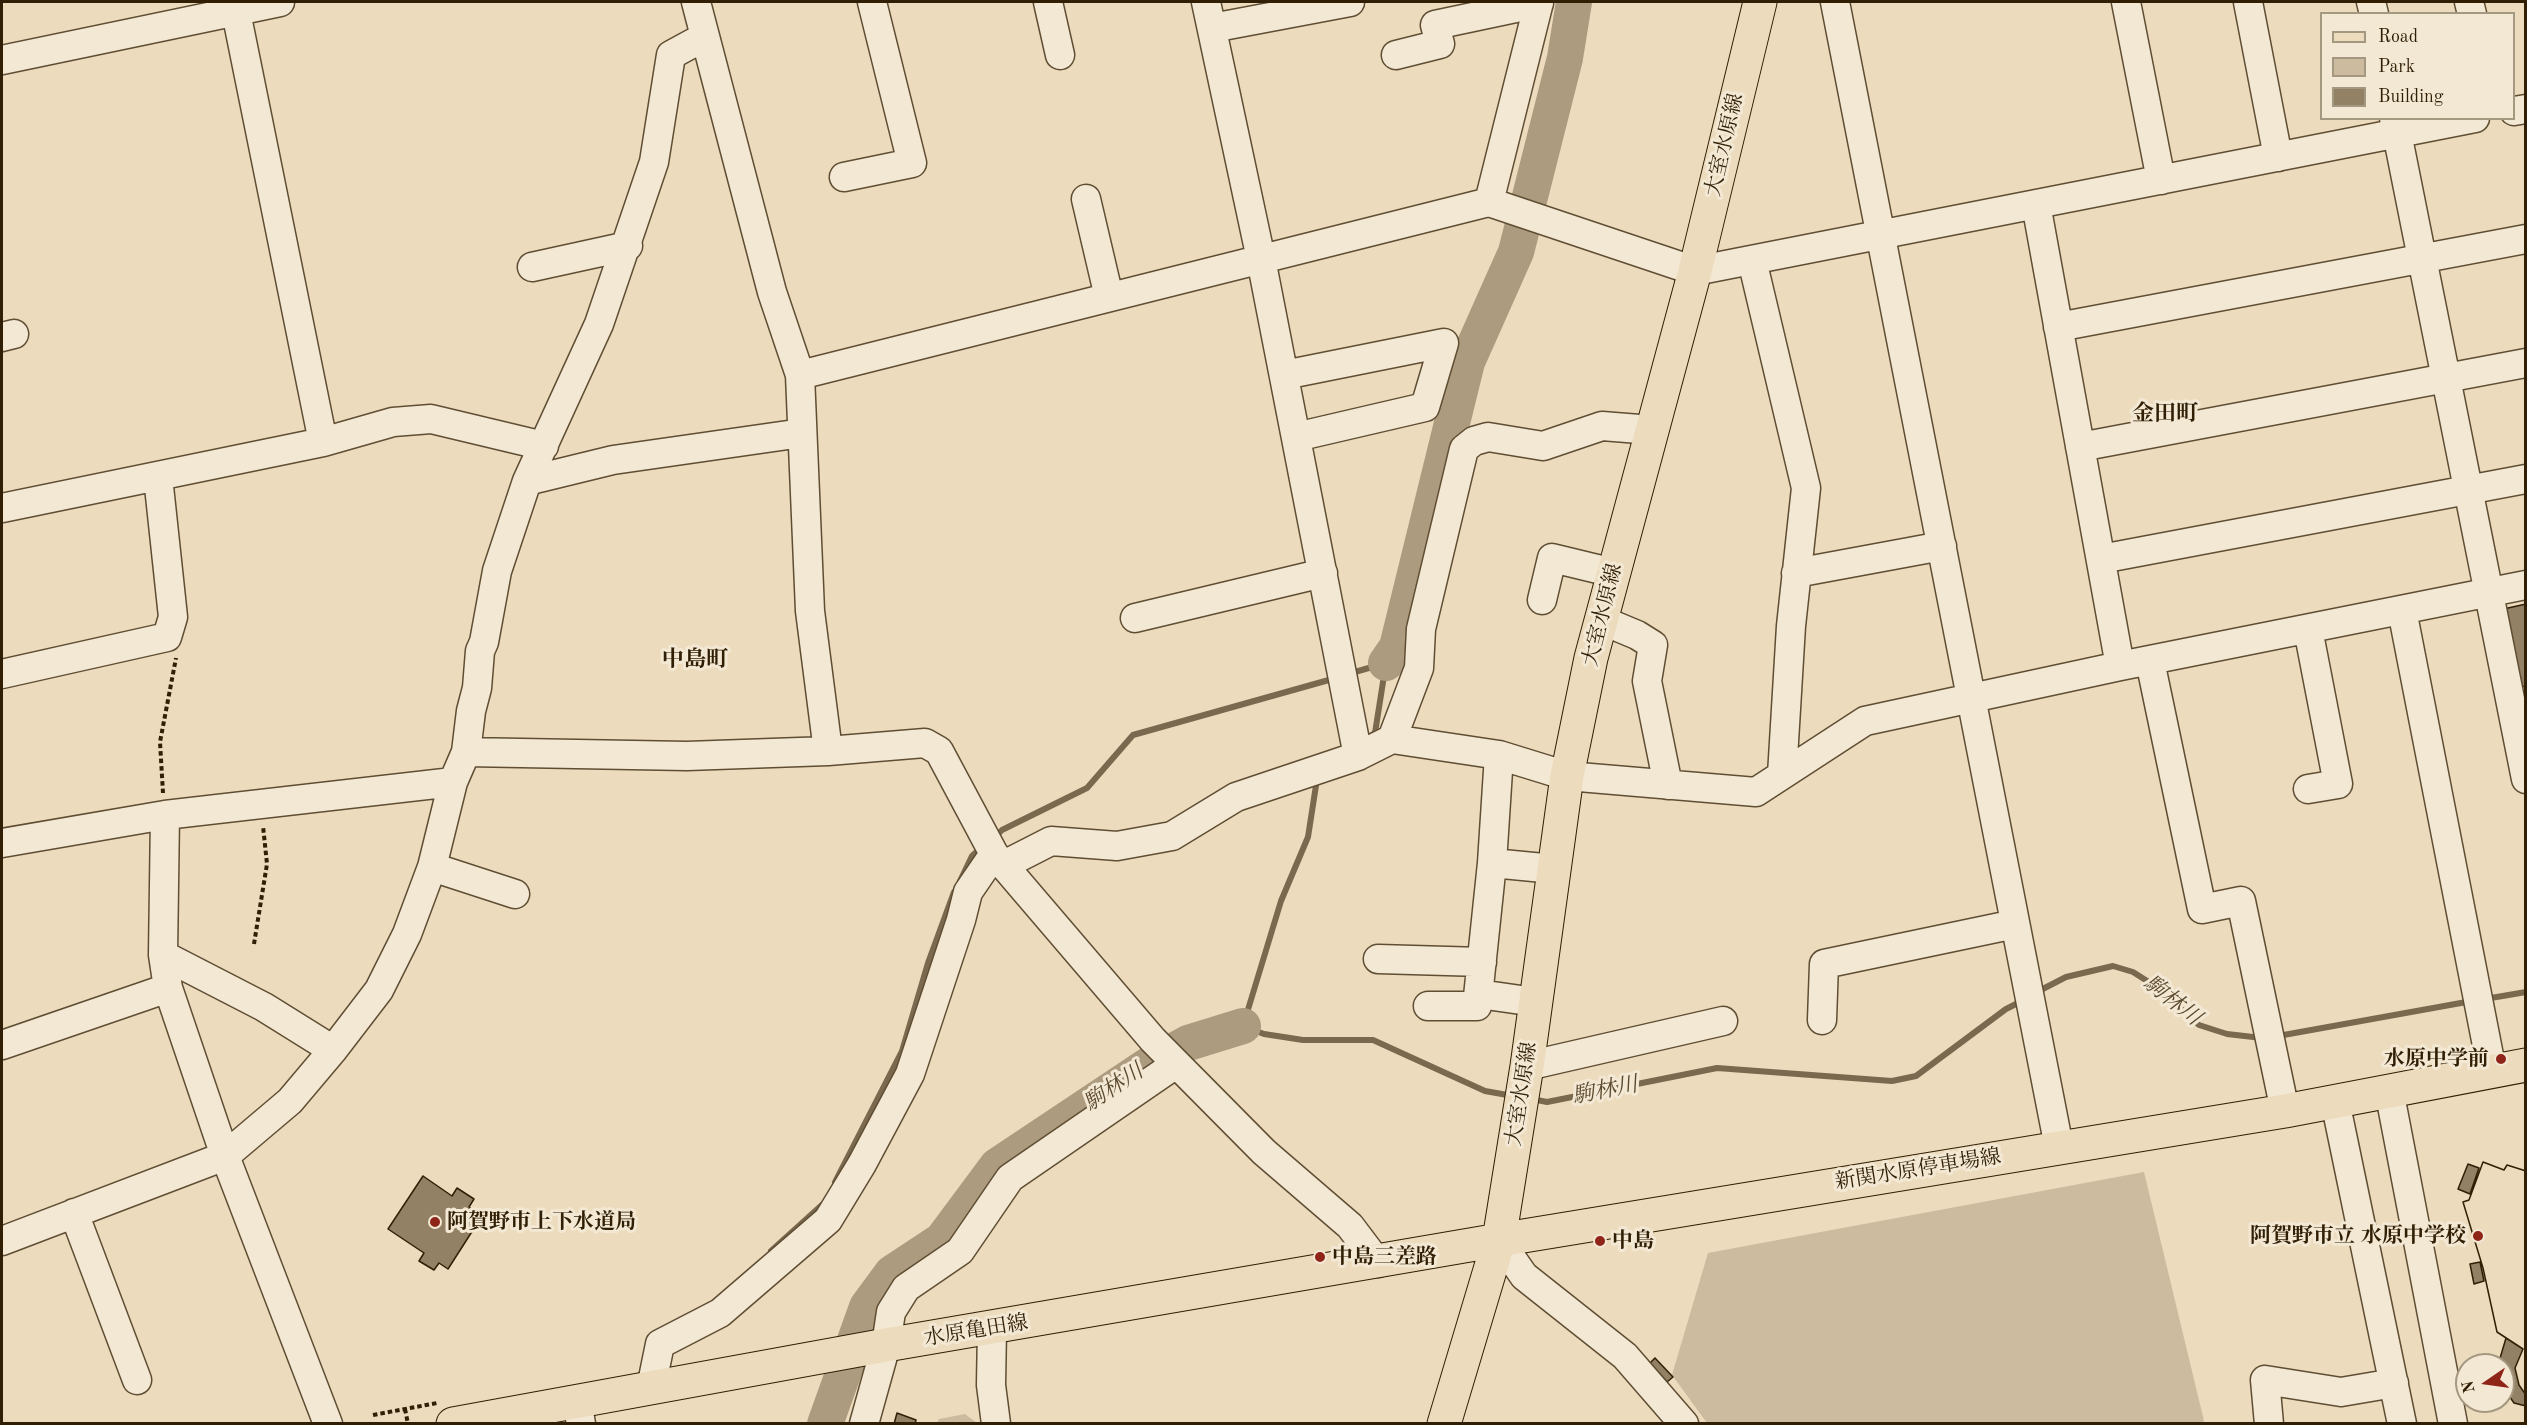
<!DOCTYPE html>
<html>
<head>
<meta charset="utf-8">
<style>
  body { margin:0 }
  #map { position:relative; width:2527px; height:1425px; overflow:hidden; background:#ecdbbd; font-family:"Old Standard TT",serif }
  canvas { display:block }
  .frame { position:absolute; inset:0; border:3px solid #301f05; pointer-events:none }
  .legend { position:absolute; left:2320px; top:12px; width:195px; height:108px; box-sizing:border-box; background:#f3e8d4; border:2px solid #a59881; margin:0; padding:8px 10px; list-style:none; font-size:18px; color:#301f05 }
  .legend li { display:flex; align-items:center; gap:12px; height:30px }
  .legend b { width:30px; border:2px solid #a59881 }
  .north { position:absolute; left:2455px; top:1353px; width:60px; height:60px; box-sizing:border-box; background:#f3e8d4; border:2px solid #a59881; border-radius:50%; rotate:257deg; font-size:16px; font-weight:700; line-height:24px; text-align:center; color:#301f05 }
  .north::after { content:''; display:block; margin:auto; width:21px; height:27px; background:#8f2418; clip-path:polygon(50% 0,100% 100%,50% 72%,0 100%) }
</style>
</head>
<body>
<div id="map">
<canvas width="2527" height="1425"></canvas>
<div class="frame"></div>
<ul class="legend">
<li><b style="height:8px;background:#ecdbbd"></b>Road</li>
<li><b style="height:16px;background:#ccbb9e"></b>Park</li>
<li><b style="height:16px;background:#928165"></b>Building</li>
</ul>
<div class="north">N</div>
</div>
<script>
const c = document.querySelector('canvas').getContext('2d');
c.lineJoin = 'round';
function fill(path, color) {
  c.fillStyle = color;
  c.fill(path, 'evenodd');
}
function toPath(rows) {
  const path = new Path2D();
  for (const r of rows) {
    path.moveTo(r[0], r[1]);
    for (let i = 2; i < r.length; i += 2) path.lineTo(r[i], r[i + 1]);
  }
  return path;
}
function strokePath(path, color, width, dash) {
  c.strokeStyle = color;
  c.lineWidth = width;
  c.lineCap = dash ? 'butt' : 'round';
  c.setLineDash(dash || []);
  c.stroke(path);
}
function label(font, color, halo, rows, align = 'center') {
  c.font = font + ' "Old Standard TT","Noto Serif JP",serif';
  c.lineWidth = 6;
  c.setLineDash([]);
  c.textBaseline = 'middle';
  c.strokeStyle = halo;
  c.fillStyle = color;
  for (const [text, x, y, turn = 0] of rows) {
    c.save();
    c.translate(x, y);
    c.rotate((+turn || 0) * Math.PI / 180);
    c.textAlign = isNaN(turn) ? turn : align;
    if (halo) c.strokeText(text, 0, 0);
    c.fillText(text, 0, 0);
    c.restore();
  }
}
fill(toPath([
  [2144,1172,2204,1421,2202,1423,1707,1423,1672,1375,1708,1253],
  [965,1414,977,1423,937,1423,939,1419]
]), '#ccbb9e');
strokePath(toPath([
  [1348,674,1386,663,1375,733,1370,736],
  [1317,779,1308,837,1281,901,1243,1026,1264,1034,1303,1040,1373,1040,1485,1091,1513,1096],
  [995,837,1002,830,1087,788,1133,735,1336,678],
  [960,881,972,856,982,847],
  [2035,993,2066,977,2113,966,2133,972,2155,986,2199,1025,2227,1034,2262,1038],
  [2485,999,2526,992],
  [2278,1036,2472,1001],
  [1532,1099,1547,1102,1717,1068,1892,1081,1916,1076,2006,1009,2024,1000],
  [835,1182,902,1051,928,963,954,892],
  [771,1251,823,1204]
]), '#7a694e', 6);
strokePath(toPath([
  [1386,663,1397,647,1467,362,1516,252,1565,58,1574,2],
  [825,1424,867,1307,892,1273,942,1240,997,1166,1153,1062,1188,1043,1243,1026]
]), '#ac9b7e', 36);
const building = toPath([
  [2526,604,2526,686,2514,688,2499,610,2526,604],
  [2483,1162,2504,1170,2507,1165,2526,1171,2526,1395,2519,1385,2515,1368,2523,1349,2497,1332,2483,1268,2463,1202,2469,1200,2483,1162],
  [2483,1162,2504,1170,2507,1165,2526,1171,2526,1395,2519,1385,2515,1368,2523,1349,2497,1332,2483,1268,2463,1202,2469,1200,2483,1162],
  [2468,1164,2479,1168,2470,1194,2458,1189,2468,1164],
  [423,1176,452,1196,457,1188,474,1199,469,1207,482,1216,448,1269,439,1263,434,1270,419,1261,424,1253,388,1229,423,1176],
  [2480,1262,2484,1281,2474,1284,2470,1264,2480,1262],
  [2506,1338,2523,1349,2515,1368,2519,1385,2526,1395,2526,1406,2514,1403,2503,1387,2503,1365,2498,1365,2506,1338],
  [1655,1358,1673,1377,1667,1382,1650,1363,1655,1358],
  [897,1413,916,1420,915,1424,894,1424,897,1413]
]);
fill(building, '#928165');
strokePath(building, '#301f05', 1.5);
const minor = toPath([
  [234,2,323,442],
  [696,2,772,292,800,375,810,611,828,751],
  [1048,2,1060,55],
  [1206,2,1261,259,1358,756],
  [1835,2,2059,1147],
  [2126,2,2161,180],
  [2248,2,2278,157],
  [2371,2,2374,14],
  [2469,2,2472,14],
  [1212,28,1350,2],
  [1396,55,1440,44,1435,25,1539,3],
  [2,60,280,2],
  [2514,111,2526,109],
  [2394,118,2526,779],
  [844,177,912,163,872,2],
  [1086,199,1109,297],
  [1489,202,1539,2],
  [2036,204,2120,666],
  [1752,260,1806,488,1791,626,1782,775],
  [532,267,628,246],
  [2058,327,2526,239],
  [2,337,14,334],
  [800,375,1489,202,1695,271,2475,118],
  [1284,375,1444,343,1425,407,1296,437],
  [2080,447,2526,363],
  [527,481,613,460,802,433],
  [2,508,323,442,393,422,431,419,544,446],
  [2101,559,2526,479],
  [1796,573,1942,546],
  [1542,600,1552,558,1614,573],
  [2402,610,2492,1071],
  [1135,618,1323,573],
  [1601,620,1637,635,1653,645,1647,681,1668,785],
  [2150,661,2202,909,2241,901,2285,1111],
  [2,674,167,637,173,617,158,477],
  [1392,739,1419,668,1421,629,1464,449,1474,441,1488,437,1543,446,1602,426,1652,430],
  [466,752,687,756,828,751,925,743,939,751,994,854,1153,1040,1264,1152,1350,1226,1378,1263],
  [2308,789,2338,784,2308,629],
  [165,815,163,955,168,988,225,1156,328,1424],
  [2,843,165,815,453,782],
  [1492,863,1554,869],
  [1004,865,1051,841,1117,846,1172,836,1236,797,1358,756,1392,739,1499,755,1567,776,1756,792,1865,721,2120,666,2526,585],
  [432,867,515,894],
  [163,955,264,1007,333,1050],
  [1378,959,1482,962],
  [1479,994,1535,1002],
  [1428,1006,1477,1006,1492,863,1499,755],
  [1822,1020,1824,964,2015,924],
  [2,1045,168,988],
  [1527,1066,1723,1021],
  [2389,1090,2453,1424],
  [2335,1101,2402,1424],
  [74,1213,137,1380],
  [1499,1240,1524,1276,1625,1356,1684,1424],
  [2,1241,225,1156,290,1101,333,1050,379,990,407,934,432,867,453,782,466,752,471,711,477,688,480,651,484,642,497,571,527,481,599,324,654,162,671,55,704,37],
  [992,1329,991,1385,996,1424],
  [651,1388,660,1344,720,1313,828,1220,862,1164,910,1074,961,920,968,892,994,854],
  [577,1401,581,1424],
  [864,1424,886,1345,891,1312,906,1288,960,1251,1010,1178,1176,1064],
  [2269,1424,2265,1380,2341,1392,2394,1383]
]);
const major = toPath([
  [453,1424,886,1345,1499,1240,2285,1111,2526,1065],
  [1444,1424,1499,1240,1527,1066,1567,776,1591,658,1695,271,1760,2]
]);
strokePath(minor, '#5f4e33', 31);
strokePath(major, '#301f05', 35);
strokePath(toPath([
  [163,793,160,742,176,658],
  [254,944,267,864,263,826],
  [405,1409,408,1424],
  [373,1415,437,1403]
]), '#301f05', 4, [4.5, 3]);
strokePath(minor, '#f3e8d4', 28);
strokePath(major, '#ecdbbd', 33);
for (const [x, y, r, color] of [
  [2501,1059,6,"#8f2418"],
  [435,1222,6,"#8f2418"],
  [2478,1236,6,"#8f2418"],
  [1600,1241,6,"#8f2418"],
  [1320,1257,6,"#8f2418"]
]) {
  const dot = new Path2D();
  dot.arc(x, y, r, 0, 2 * Math.PI);
  c.fillStyle = color;
  c.fill(dot);
  strokePath(dot, '#f3e8d4', 2);
}
label('21px', '#301f05', '#f3e8d4', [
  ["大室水原線",1725,145,-77],
  ["大室水原線",1603,615,-76],
  ["大室水原線",1522,1094,-81],
  ["新関水原停車場線",1918,1170,-9],
  ["水原亀田線",976,1331,-9]
]);
label('bold 21px', '#301f05', '#f3e8d4', [
  ["水原中学前",2489,1059,"right"],
  ["阿賀野市上下水道局",447,1222],
  ["阿賀野市立 水原中学校",2466,1236,"right"],
  ["中島",1612,1241],
  ["中島三差路",1332,1257]
], 'left');
label('bold 22px', '#301f05', '#f3e8d4', [
  ["金田町",2165,414],
  ["中島町",695,660]
]);
label('italic 22px', '#5b4a2f', '#f3e8d4', [
  ["駒林川",2172,1001,38],
  ["駒林川",1114,1088,-34],
  ["駒林川",1605,1091,-11]
]);
</script>
</body>
</html>
